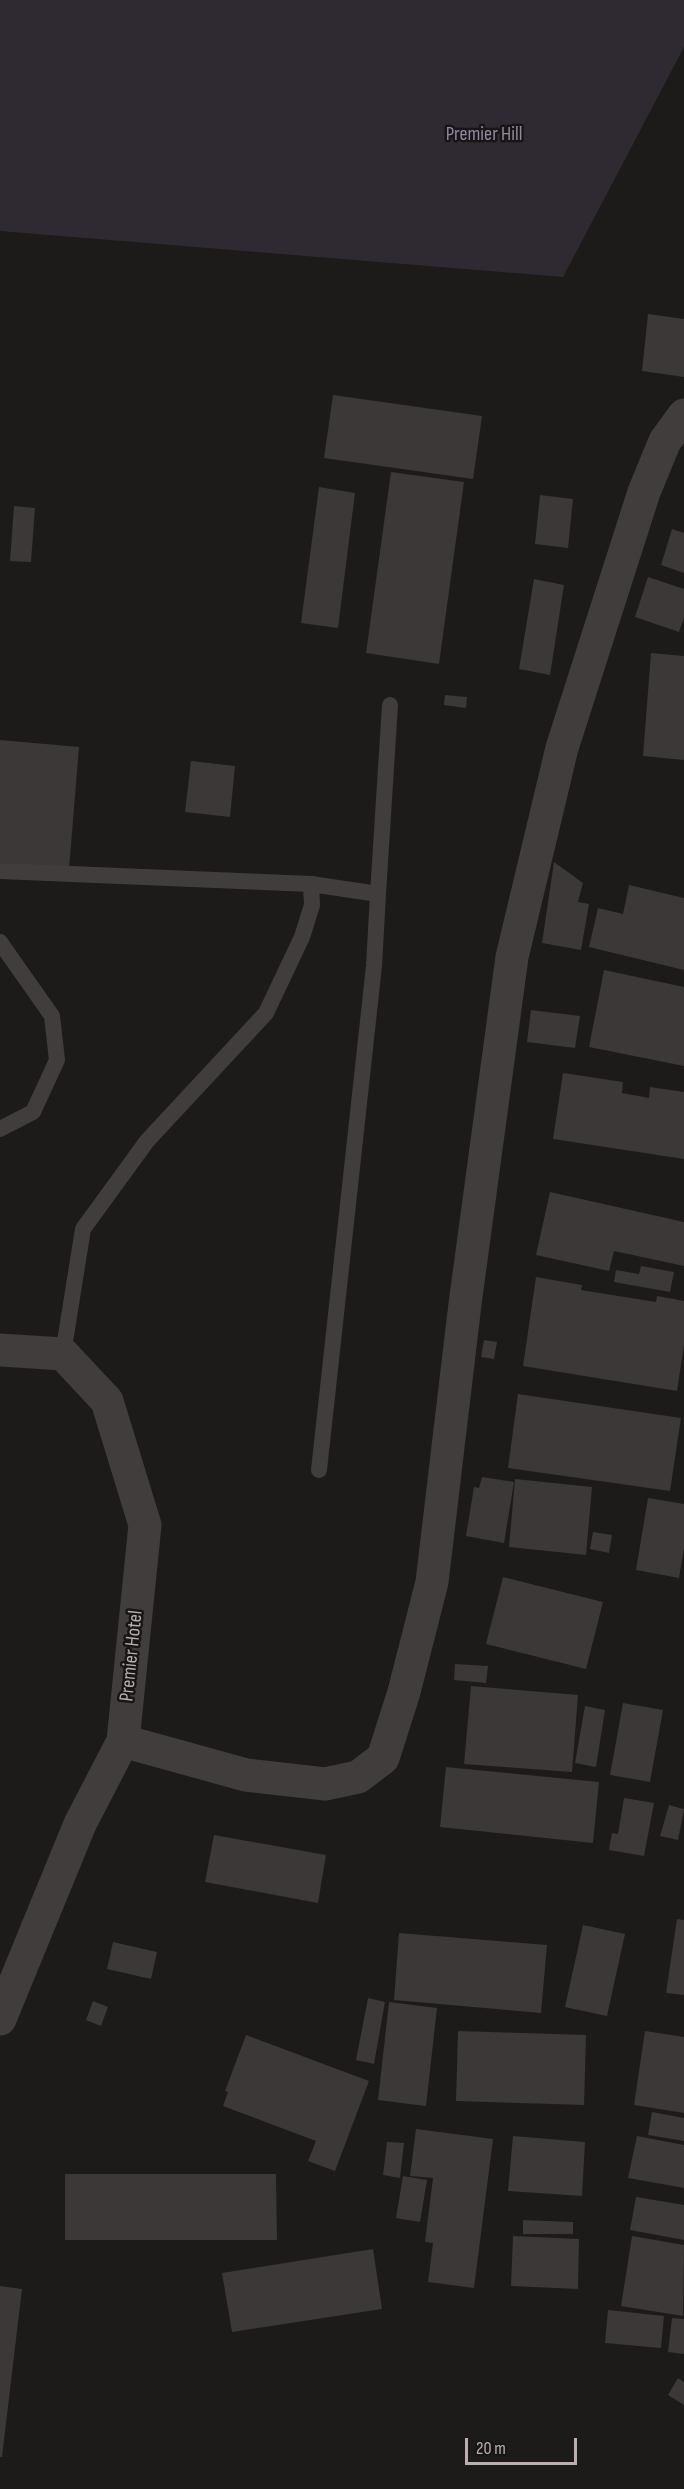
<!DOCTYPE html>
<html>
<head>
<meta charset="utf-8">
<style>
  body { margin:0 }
  #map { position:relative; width:684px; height:2489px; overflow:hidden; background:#1c1b1a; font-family:"Sofia Sans Condensed",sans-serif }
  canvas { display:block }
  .scale { position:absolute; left:465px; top:2438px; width:112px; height:27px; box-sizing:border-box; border:3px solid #baafae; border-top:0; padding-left:8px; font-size:18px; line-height:21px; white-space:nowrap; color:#baafae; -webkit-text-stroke:4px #171615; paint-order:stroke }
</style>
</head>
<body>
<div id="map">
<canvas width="684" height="2489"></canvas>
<div class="scale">20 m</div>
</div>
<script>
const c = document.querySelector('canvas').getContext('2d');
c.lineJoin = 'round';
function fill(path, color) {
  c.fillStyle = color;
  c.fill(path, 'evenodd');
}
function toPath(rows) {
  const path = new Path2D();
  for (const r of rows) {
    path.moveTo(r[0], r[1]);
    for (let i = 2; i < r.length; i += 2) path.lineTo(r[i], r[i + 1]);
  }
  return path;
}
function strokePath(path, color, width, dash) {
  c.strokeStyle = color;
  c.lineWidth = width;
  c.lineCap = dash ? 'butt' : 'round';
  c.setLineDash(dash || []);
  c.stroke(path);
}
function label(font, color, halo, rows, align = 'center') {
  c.font = font + ' "Sofia Sans Condensed",sans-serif';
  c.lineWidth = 5;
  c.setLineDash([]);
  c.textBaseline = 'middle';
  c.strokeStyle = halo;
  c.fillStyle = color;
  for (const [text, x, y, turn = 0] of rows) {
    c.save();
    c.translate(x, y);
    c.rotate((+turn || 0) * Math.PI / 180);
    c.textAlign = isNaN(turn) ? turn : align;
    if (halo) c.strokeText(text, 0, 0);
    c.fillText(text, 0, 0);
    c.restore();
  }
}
fill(toPath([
  [0,0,684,0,684,47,563,277,0,231]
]), '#2f2a32');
fill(toPath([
  [648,314,684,319,684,377,642,371],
  [333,395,482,416,473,479,324,458],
  [391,472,464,482,439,664,366,653],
  [319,487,355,493,338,628,301,623],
  [540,495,573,499,568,548,535,544],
  [14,506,35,508,31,562,10,561],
  [672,529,684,533,684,573,661,565],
  [648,577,684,589,684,617,679,632,635,617],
  [534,579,564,585,550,675,519,669],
  [651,653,684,656,684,760,643,756],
  [445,695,467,697,466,708,444,705],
  [0,740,79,747,69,869,0,863],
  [191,761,235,766,230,817,185,812],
  [554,862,583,883,578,902,589,904,581,950,542,943],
  [629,885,684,898,684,970,589,947,598,908,623,914],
  [604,970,684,987,684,1066,589,1047],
  [531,1010,580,1016,575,1048,527,1042],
  [563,1073,623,1082,622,1093,649,1098,650,1087,684,1092,684,1159,553,1139],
  [550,1192,684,1222,684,1266,614,1251,609,1271,536,1255],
  [641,1266,674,1272,670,1292,614,1282,616,1270,639,1274],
  [536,1277,582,1285,581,1290,656,1302,657,1296,684,1301,684,1345,677,1391,523,1366],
  [484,1340,497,1342,494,1359,481,1357],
  [518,1394,681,1418,670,1491,508,1468],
  [482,1477,514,1482,504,1543,466,1536,474,1487,479,1488],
  [515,1479,592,1487,586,1555,509,1547],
  [648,1498,684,1504,684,1548,679,1578,636,1570],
  [593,1532,612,1535,609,1553,590,1549],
  [503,1577,603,1602,586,1669,486,1644],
  [455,1664,488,1666,486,1683,454,1680],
  [471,1686,578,1695,572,1772,464,1764],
  [623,1703,663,1710,650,1782,610,1775],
  [585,1706,605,1710,596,1767,575,1763],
  [446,1767,599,1782,593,1843,440,1827],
  [624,1798,654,1803,644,1856,609,1850,612,1833,618,1834],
  [669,1805,684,1809,678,1840,660,1836],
  [214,1835,326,1855,318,1903,205,1882],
  [677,1919,684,1920,684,1995,666,1993],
  [583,1925,625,1934,607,2016,565,2007],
  [399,1933,547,1945,541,2013,394,2000],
  [113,1942,157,1952,151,1979,107,1969],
  [368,1998,385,2002,374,2064,356,2060],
  [93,2001,108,2007,101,2026,86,2020],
  [389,2002,437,2008,426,2106,378,2100],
  [458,2031,586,2035,584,2105,456,2101],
  [645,2031,684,2037,684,2113,634,2105],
  [246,2035,369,2081,335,2171,308,2161,316,2141,223,2106,228,2092,225,2091],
  [652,2112,684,2118,684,2141,648,2135],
  [416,2129,493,2139,474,2288,428,2282,433,2243,425,2242,433,2178,410,2176],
  [513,2136,585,2142,582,2196,508,2191],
  [637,2136,684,2145,684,2188,628,2178],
  [387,2142,404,2143,400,2178,383,2175],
  [65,2174,276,2174,277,2240,65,2240],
  [403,2176,427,2180,420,2222,396,2218],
  [636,2197,684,2205,684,2240,630,2230],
  [523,2220,573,2222,573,2234,523,2234],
  [513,2236,579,2239,578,2289,511,2286],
  [632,2236,684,2245,683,2316,621,2306],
  [373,2249,382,2309,232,2332,222,2273],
  [0,2286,22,2289,2,2457,0,2457],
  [608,2310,664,2316,661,2348,605,2343],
  [672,2318,684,2319,684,2354,668,2352],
  [678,2378,684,2382,684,2405,668,2395]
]), '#3b3837');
strokePath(toPath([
  [0,871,311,884,378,894,374,966,319,1470],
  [378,894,390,705],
  [0,942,52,1016,57,1060,33,1112,0,1129],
  [63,1354,83,1229,147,1141,266,1013,302,937,312,905,311,884]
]), '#403d3c', 16);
strokePath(toPath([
  [0,1350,63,1354,107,1401,145,1525,123,1741,80,1824,0,2019],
  [123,1741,246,1775,325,1784,358,1777,383,1758,404,1692,432,1582,465,1304,512,957,562,748,644,492,665,441,684,415]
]), '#403d3c', 33);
label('20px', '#9488a2', '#171615', [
  ["Premier Hill",484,135]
]);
label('20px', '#baafae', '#171615', [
  ["Premier Hotel",132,1656,-84]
]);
</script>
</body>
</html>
